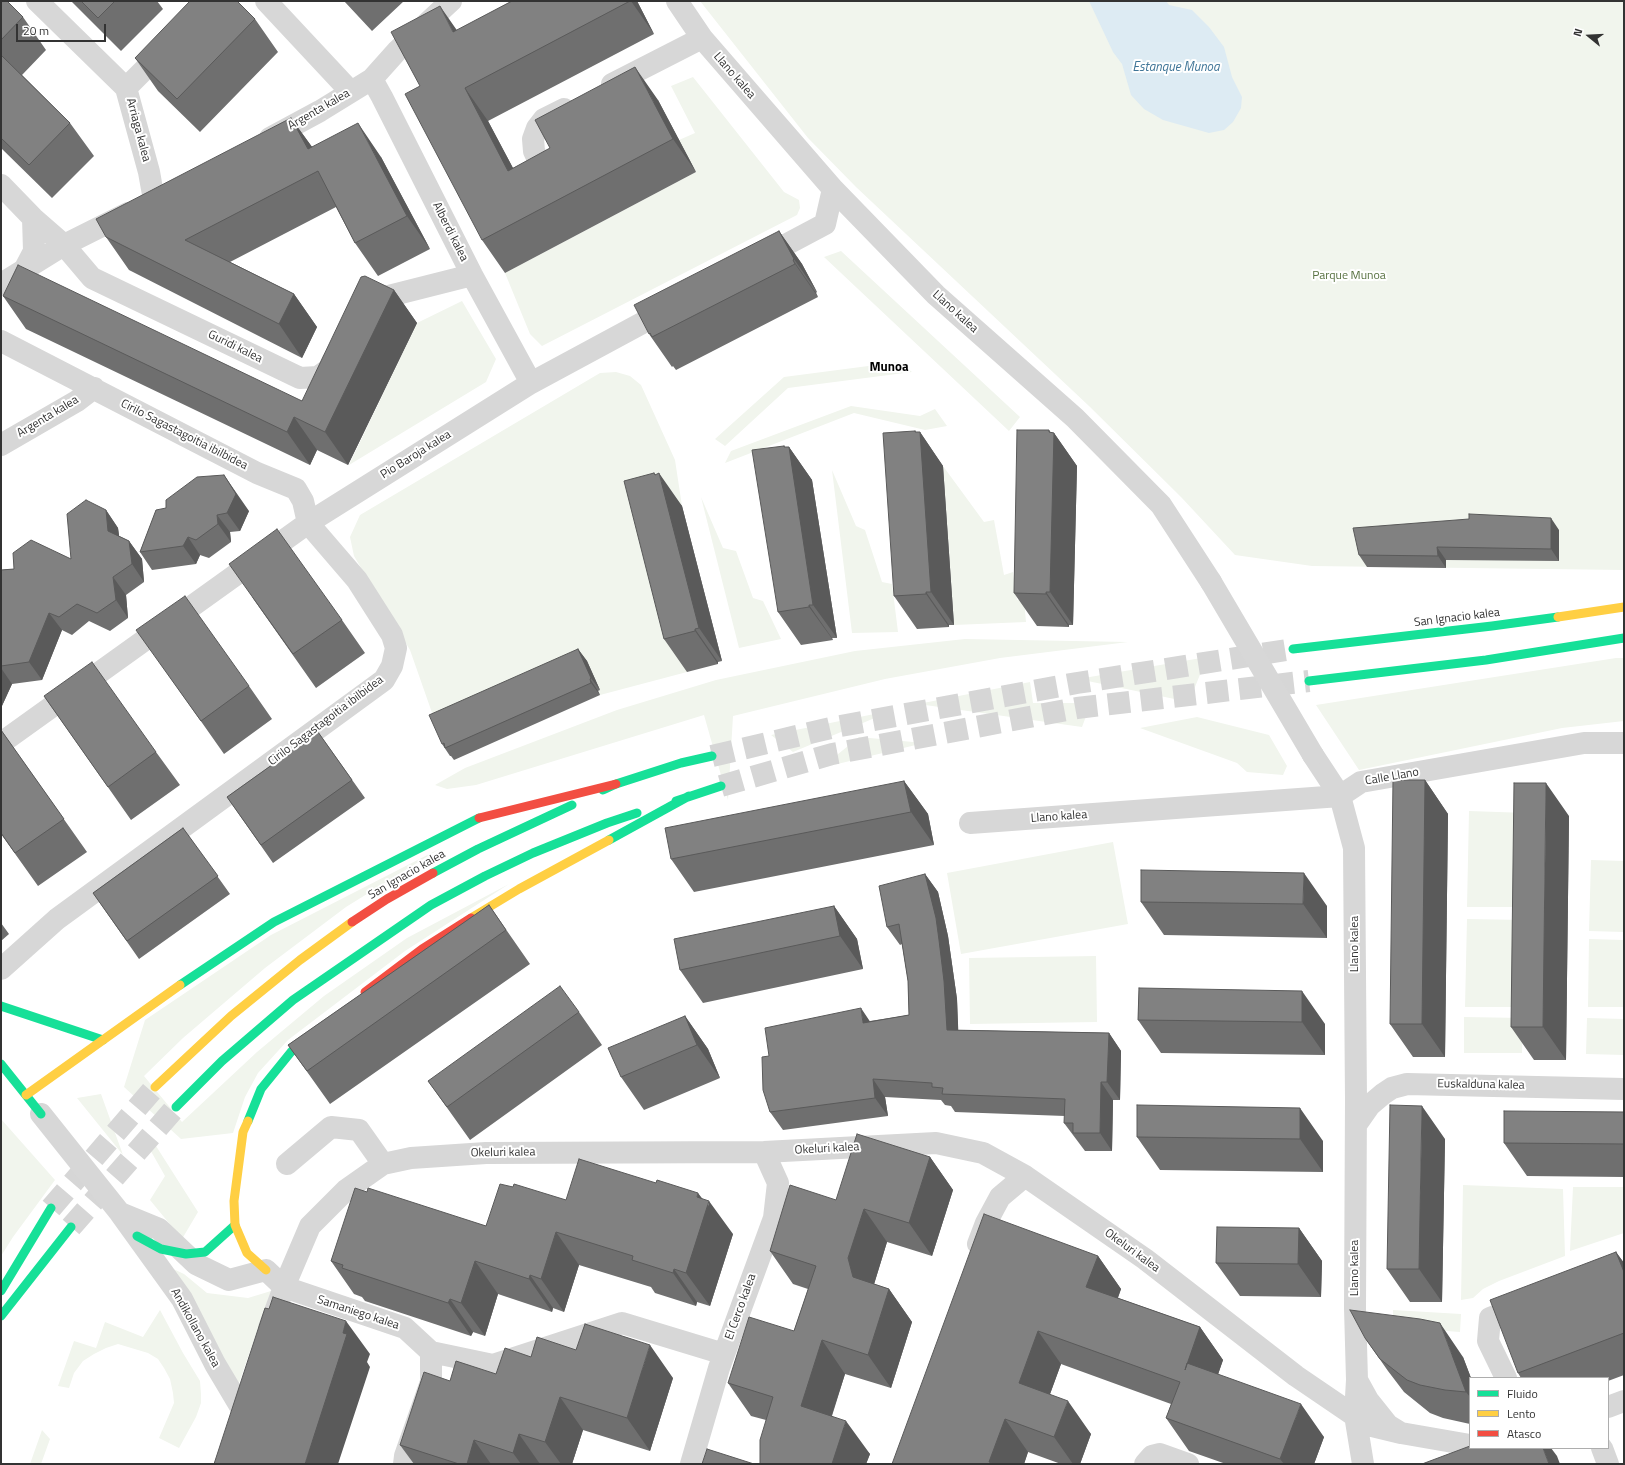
<!DOCTYPE html>
<html>
<head>
<meta charset="utf-8">
<style>
  body { margin:0 }
  #map { position:relative; width:1625px; height:1465px; overflow:hidden; background:#fff; font-family:"Titillium Web",sans-serif }
  canvas { display:block }
  .frame { position:absolute; inset:0; border:2px solid #333; pointer-events:none }
  .legend { position:absolute; left:1469px; top:1377px; width:140px; height:72px; box-sizing:border-box; background:#fff; border:1px solid #adadad; margin:0; padding:5px 7px; list-style:none; font-size:12px; color:#333 }
  .legend li { display:flex; align-items:center; gap:8px; height:20px }
  .legend b { width:20px; border:1px solid #adadad }
  .north { position:absolute; left:1569px; top:16px; width:40px; height:40px; -webkit-text-stroke:3px #fff; paint-order:stroke; rotate:288deg; font-size:11px; font-weight:700; line-height:16px; text-align:center; color:#333 }
  .north::after { content:''; display:block; margin:auto; width:14px; height:18px; background:#333; clip-path:polygon(50% 0,100% 100%,50% 72%,0 100%) }
  .scale { position:absolute; left:16px; top:24px; width:90px; height:18px; box-sizing:border-box; border:2px solid #333; border-top:0; padding-left:5px; font-size:12px; line-height:14px; white-space:nowrap; color:#333; -webkit-text-stroke:3px #fff; paint-order:stroke }
</style>
</head>
<body>
<div id="map">
<canvas width="1625" height="1465"></canvas>
<div class="frame"></div>
<ul class="legend">
<li><b style="height:5px;background:#16e098"></b>Fluido</li>
<li><b style="height:5px;background:#ffcf43"></b>Lento</li>
<li><b style="height:5px;background:#f24e42"></b>Atasco</li>
</ul>
<div class="north">N</div>
<div class="scale">20 m</div>
</div>
<script>
const c = document.querySelector('canvas').getContext('2d');
c.lineJoin = 'round';
function fill(path, color) {
  c.fillStyle = color;
  c.fill(path, 'evenodd');
}
function toPath(rows) {
  const path = new Path2D();
  for (const r of rows) {
    path.moveTo(r[0], r[1]);
    for (let i = 2; i < r.length; i += 2) path.lineTo(r[i], r[i + 1]);
  }
  return path;
}
function strokePath(path, color, width, dash) {
  c.strokeStyle = color;
  c.lineWidth = width;
  c.lineCap = dash ? 'butt' : 'round';
  c.setLineDash(dash || []);
  c.stroke(path);
}
function label(font, color, halo, rows, align = 'center') {
  c.font = font + ' "Titillium Web",sans-serif';
  c.lineWidth = 4;
  c.setLineDash([]);
  c.textBaseline = 'middle';
  c.strokeStyle = halo;
  c.fillStyle = color;
  for (const [text, x, y, turn = 0] of rows) {
    c.save();
    c.translate(x, y);
    c.rotate((+turn || 0) * Math.PI / 180);
    c.textAlign = isNaN(turn) ? turn : align;
    if (halo) c.strokeText(text, 0, 0);
    c.fillText(text, 0, 0);
    c.restore();
  }
}
fill(toPath([
  [700,1,1624,1,1624,570,1312,566,1235,555,1181,497,1089,406,856,187,808,138],
  [693,77,784,192,799,200,800,208,797,215,542,346,530,334,505,273,696,172,679,140,695,133,671,86],
  [841,251,1020,417,1009,431,824,257],
  [462,301,496,359,486,382,349,465,417,323],
  [899,362,912,372,788,388,725,446,715,439,784,377],
  [616,372,630,376,641,385,675,460,682,506,678,508,687,672,600,695,598,691,600,690,587,661,437,727,410,650,354,556,350,537,360,515,600,373],
  [851,406,920,416,935,409,947,426,925,430,854,413,725,463,731,451],
  [943,466,984,522,994,520,1004,575,1013,572,1017,600,1024,599,1026,622,954,625],
  [832,470,856,526,865,530,882,582,892,584,898,632,852,633],
  [701,497,723,548,736,551,753,598,763,601,781,639,739,648],
  [965,639,1128,642,1000,658,885,679,733,716,728,800,704,715,476,785,447,789,435,785,465,768,617,710,716,680,855,651],
  [1207,657,1189,702,1078,679],
  [1616,658,1624,658,1624,721,1562,728,1359,770,1316,705],
  [1030,682,1033,703,1091,703,1082,727,918,704],
  [894,710,793,752,771,735],
  [1197,717,1269,735,1287,766,1283,775,1247,772,1237,763,1140,728],
  [859,737,924,743,821,768],
  [1469,811,1527,813,1525,907,1467,907],
  [1113,842,1128,924,961,954,947,873],
  [441,848,346,907,265,968,183,1038,144,1076,182,1122,257,1052,324,996,407,938,509,884,405,951,288,1040,258,1073,245,1097,233,1133,181,1139,124,1087,145,1020,271,935],
  [1591,860,1624,861,1624,932,1589,931],
  [1467,919,1525,920,1523,1007,1465,1007],
  [1589,939,1624,940,1624,1007,1588,1007],
  [1096,956,1097,1022,970,1024,969,958],
  [1464,1017,1523,1018,1522,1053,1464,1053],
  [1587,1018,1624,1019,1624,1055,1586,1054],
  [101,1094,123,1155,77,1098],
  [1,1119,55,1180,13,1237,1,1256],
  [148,1146,156,1146,198,1212,182,1239,150,1200,165,1176],
  [1463,1185,1563,1189,1565,1256,1499,1281,1483,1289,1473,1298,1461,1300],
  [1573,1187,1624,1187,1624,1233,1570,1251],
  [169,1267,184,1274,207,1293,248,1298,271,1291,238,1386],
  [160,1310,183,1353,200,1381,201,1394,201,1403,196,1417,179,1448,159,1438,174,1403,173,1393,170,1379,164,1368,158,1359,148,1353,118,1344,106,1348,94,1354,83,1361,74,1373,69,1388,58,1386,74,1341,96,1348,105,1322,143,1337],
  [1393,1310,1461,1314,1460,1332,1393,1327],
  [42,1430,50,1439,41,1464,30,1464]
]), '#f1f5ed');
fill(toPath([
  [1089,1,1166,1,1169,5,1192,10,1209,27,1224,47,1232,77,1242,97,1241,108,1233,122,1224,130,1209,133,1163,120,1144,109,1131,95,1122,64,1113,52]
]), '#ddebf3');
strokePath(toPath([
  [712,756,835,727,1077,683,1293,649],
  [721,786,832,754,1077,708,1309,681],
  [51,1208,155,1087],
  [71,1227,176,1107]
]), '#d6d6d6', 22, [22, 11]);
strokePath(toPath([
  [37,1,126,88,149,172,154,200],
  [266,1,351,92],
  [677,1,702,38,833,189,936,295,1075,418,1161,505,1211,582],
  [372,79,382,97,472,275,531,383],
  [612,84,702,38],
  [126,88,165,49],
  [270,138,320,111,372,79,397,51,451,1],
  [541,166,534,151,533,139,537,128,544,119,564,109],
  [1,185,33,218,64,245,92,278,300,378,318,377,329,369,333,360],
  [761,258,825,224,833,189],
  [23,272,34,251,33,218],
  [1,284,64,245,128,213],
  [369,305,373,300,472,275],
  [1,341,257,473,296,489,303,501,308,523,357,580,392,635,396,648,392,666,384,680,57,919,1,969],
  [1,445,77,401,94,388],
  [1,743,308,523,531,383,670,308],
  [1313,755,1340,796,1354,848,1356,1100,1355,1308,1357,1380,1355,1415,1363,1464],
  [970,823,1340,796,1361,782,1584,743,1624,743],
  [41,1114,120,1213,182,1299,215,1364,240,1406],
  [1356,1125,1370,1105,1383,1094,1392,1088,1407,1084,1624,1089],
  [287,1164,331,1127,359,1130,383,1164],
  [120,1213,159,1229,196,1264,229,1280,266,1270,284,1287,405,1328,431,1352,493,1365,622,1323,724,1354],
  [978,1244,986,1223,1000,1197,1025,1176],
  [269,1328,284,1287,310,1226,346,1190,383,1164,411,1158,486,1153,764,1152,936,1143,983,1153,1025,1176,1145,1259,1296,1376,1368,1425,1401,1433],
  [1506,1378,1488,1341,1490,1318,1523,1305],
  [1357,1380,1368,1400,1388,1425,1401,1433,1470,1445],
  [1608,1407,1624,1401],
  [1602,1448,1608,1464],
  [404,1464,405,1456,431,1382,431,1352],
  [691,1464,719,1368,774,1218,778,1183,764,1152],
  [1145,1464,1152,1456,1160,1454,1188,1464]
]), '#d7d7d7', 22);
strokePath(toPath([
  [1293,649,1492,626,1558,617],
  [1309,681,1486,660,1624,638],
  [603,790,616,784,681,763,712,756],
  [676,801,721,786],
  [609,840,689,796],
  [433,873,478,849,572,805],
  [180,985,274,922,479,818],
  [1,1006,103,1040],
  [1,1064,41,1114],
  [176,1107,222,1061,293,1000,431,905,485,876,533,853,607,823,637,813],
  [248,1121,261,1089,291,1052,315,1032],
  [137,1236,161,1249,186,1254,205,1252,235,1225],
  [1,1291,51,1208],
  [1,1316,71,1227]
]), '#16e098', 9);
strokePath(toPath([
  [1558,617,1624,607],
  [471,918,519,889,609,840],
  [155,1087,231,1016,300,960,352,922],
  [26,1095,180,985],
  [248,1121,243,1132,234,1201,235,1225,247,1253,266,1270]
]), '#ffcf43', 9);
strokePath(toPath([
  [479,818,616,784],
  [352,922,387,899,433,873],
  [365,992,422,949,471,918]
]), '#f24e42', 9);
strokePath(toPath([
  [1211,582,1313,755]
]), '#d7d7d7', 22);
fill(toPath([
  [1,1,23,17,46,50,22,75,70,123,94,156,52,198,1,148],
  [71,1,157,1,163,9,121,51],
  [344,1,404,1,372,31],
  [512,1,637,1,654,34,488,121,513,168,658,100,696,172,505,273,482,240,457,31],
  [255,19,278,52,200,132,158,91,135,58],
  [291,118,312,147,381,157,430,249,378,276,355,243,336,207,230,262,294,294,317,327,302,358,129,270,106,237],
  [779,231,802,264,817,292,816,293,818,297,676,370,673,366,672,367,649,334],
  [394,290,417,323,348,465,317,450,310,465,26,329,3,296,302,401],
  [915,431,916,432,920,432,943,466,954,625,949,625,949,627,917,629,894,596],
  [1050,432,1054,433,1077,466,1073,625,1069,625,1069,627,1037,626,1014,593],
  [784,446,785,447,789,447,812,480,837,638,832,638,833,640,801,645,778,612],
  [655,474,682,506,722,661,718,662,718,664,687,672,664,639],
  [106,510,118,528,119,536,129,541,142,559,144,582,126,595,128,618,110,631,89,621,72,635,62,630,42,680,12,684,1,708,1,570,14,569,71,559],
  [156,510,249,511,240,531,230,532,231,542,209,558,200,555,196,564,152,570,140,552],
  [1559,530,1559,561,1446,560,1446,568,1367,567,1359,555],
  [252,597,342,620,365,653,316,688],
  [578,649,587,661,600,690,598,691,600,695,454,760,451,756,450,756,442,744],
  [160,663,249,686,272,719,224,754],
  [44,696,156,752,180,785,131,820],
  [1,730,87,852,38,886,1,834],
  [318,732,365,798,273,863,227,797],
  [1425,780,1448,814,1445,1057,1413,1057,1390,1024],
  [904,781,928,814,934,845,694,892,671,859],
  [1569,816,1566,1060,1534,1060,1511,1027],
  [183,828,230,894,139,959,93,893],
  [1141,870,1327,906,1327,938,1164,935,1141,902],
  [925,874,938,892,948,936,957,999,958,1030,1109,1033,1121,1051,1120,1100,1113,1100,1112,1151,1085,1151,1064,1123,1065,1116,955,1112,951,1106,945,1105,941,1100,885,1097,888,1116,783,1130,770,1112,769,1056,870,1021,909,1015,908,981,902,944,900,945,887,927],
  [489,905,530,964,330,1104,288,1045],
  [834,906,857,939,863,969,703,1003,680,970],
  [1,923,9,934,1,941],
  [1139,988,1325,1024,1325,1055,1161,1053,1138,1020],
  [579,1012,602,1045,470,1140,428,1081],
  [685,1016,708,1049,720,1078,644,1110,621,1077],
  [1137,1105,1323,1141,1323,1172,1160,1170,1137,1137],
  [1624,1112,1624,1177,1527,1176,1504,1143],
  [1445,1139,1442,1302,1410,1302,1387,1269],
  [930,1157,953,1190,932,1256,887,1242,874,1284,889,1289,912,1322,891,1388,845,1374,832,1416,870,1454,866,1464,760,1464,766,1420,751,1416,728,1383,794,1331,808,1289,793,1284,770,1251,836,1200],
  [513,1187,566,1200,733,1234,710,1306,697,1302,696,1306,655,1293,651,1287,579,1265,564,1312,553,1308,552,1312,498,1294,485,1336,473,1332,471,1336,365,1301,362,1297,354,1294,331,1261,367,1192,486,1226],
  [1299,1228,1322,1261,1321,1297,1240,1296,1216,1263],
  [1616,1252,1624,1263,1624,1375,1608,1381,1608,1378,1521,1378,1518,1373],
  [1098,1256,1121,1289,1118,1298,1200,1327,1223,1360,1218,1374,1324,1437,1314,1464,1226,1464,1189,1451,1166,1418,1171,1404,1061,1364,1050,1394,1091,1434,1080,1464,1061,1464,1028,1452,1024,1464,892,1464],
  [1365,1338,1463,1357,1471,1378,1470,1378,1470,1424,1443,1418,1430,1413,1404,1392,1388,1371],
  [576,1350,673,1378,650,1451,583,1430,572,1464,414,1464,400,1445,450,1381,496,1374,531,1357]
]), '#6f6f6f');
fill(toPath([
  [631,1,637,1,654,34],
  [440,6,463,39,453,32],
  [635,67,658,100,696,172,673,139],
  [465,88,488,121,532,204,508,171],
  [291,118,315,151,308,149],
  [358,123,381,157,430,249,407,216],
  [779,231,802,264,817,292,794,259],
  [793,260,816,293,818,297,795,264],
  [394,290,417,323,348,465,325,432],
  [294,294,317,327,302,358,279,324],
  [294,417,317,450,310,465,287,432],
  [1049,430,1053,437,1054,433,1077,466,1073,625,1050,592],
  [915,431,920,438,920,432,943,466,954,625,931,592],
  [784,446,790,454,789,447,812,480,837,638,813,605],
  [654,473,662,484,659,473,682,506,722,661,699,628],
  [224,475,249,511,240,531,227,513],
  [106,510,118,528,121,549,108,531],
  [217,515,230,532,231,542,218,524],
  [1551,518,1559,530,1559,561,1551,549],
  [188,537,200,555,196,564,183,546],
  [129,541,142,559,144,582,132,564],
  [1437,547,1446,560,1446,568,1438,556],
  [113,577,126,595,128,618,116,600],
  [926,592,949,625,949,627,926,594],
  [1046,592,1069,625,1069,627,1046,594],
  [809,605,832,638,833,640,809,607],
  [49,613,62,630,42,680,29,662],
  [695,629,718,662,718,664,695,631],
  [578,649,587,661,600,690,591,678],
  [1,668,12,684,1,708],
  [590,679,598,691,600,695,591,683],
  [1425,780,1448,814,1445,1057,1422,1024],
  [904,781,928,814,934,845,911,812],
  [1546,783,1569,816,1566,1060,1543,1027],
  [1304,873,1327,906,1327,938,1303,904],
  [925,874,938,892,948,936,957,999,959,1048,947,1030],
  [834,906,857,939,863,969,840,936],
  [1302,991,1325,1024,1325,1055,1302,1022],
  [861,1008,873,1026,863,1023],
  [685,1016,708,1049,720,1078,697,1045],
  [1109,1033,1121,1051,1120,1100,1107,1082],
  [873,1079,885,1097,888,1116,875,1098],
  [1101,1082,1113,1100,1112,1151,1100,1133],
  [1422,1106,1445,1139,1442,1302,1419,1269],
  [1300,1108,1323,1141,1323,1172,1300,1139],
  [930,1157,953,1190,932,1256,909,1223],
  [698,1193,708,1206,709,1201,733,1234,710,1306,686,1273,697,1197],
  [864,1209,887,1242,872,1291,853,1277,848,1258],
  [1299,1228,1322,1261,1321,1297,1298,1264],
  [556,1232,579,1265,564,1312,541,1279],
  [1616,1252,1624,1263,1624,1272],
  [1098,1256,1121,1289,1109,1320,1086,1287],
  [475,1261,498,1294,485,1336,461,1303],
  [674,1269,697,1302,696,1306,673,1273],
  [530,1275,553,1308,552,1312,529,1279],
  [889,1289,912,1322,891,1388,868,1355],
  [450,1299,473,1332,471,1336,448,1303],
  [346,1321,370,1354,367,1362,370,1367,338,1464,305,1464],
  [1440,1323,1463,1357,1471,1378,1470,1378,1470,1397,1466,1392],
  [1200,1327,1223,1360,1208,1404,1185,1370],
  [1038,1331,1061,1364,1042,1416,1019,1383],
  [822,1340,845,1374,824,1439,801,1406],
  [650,1345,673,1378,650,1451,627,1418],
  [560,1397,583,1430,572,1464,561,1464,545,1442],
  [1068,1401,1091,1434,1080,1464,1073,1464,1054,1437],
  [1301,1404,1324,1437,1314,1464,1284,1464,1280,1459],
  [1005,1419,1028,1452,1024,1464,991,1464,989,1462],
  [846,1421,870,1454,866,1464,832,1464],
  [519,1434,540,1464,521,1464,513,1453],
  [474,1440,491,1464,467,1464],
  [1543,1448,1551,1448,1557,1456,1560,1464,1549,1464]
]), '#5a5a5a');
const building = toPath([
  [1,1,7,1,23,17,1,40,1,1],
  [81,1,115,1,98,18,81,1],
  [190,1,237,1,255,19,177,99,135,58,190,1],
  [512,1,630,1,465,88,508,171,550,148,535,120,635,67,673,139,482,240,405,94,420,86,391,32,440,6,453,32,512,1],
  [1,55,70,123,29,165,1,138,1,55],
  [291,118,308,149,358,123,407,216,355,243,318,171,185,240,294,294,279,324,106,237,96,219,291,118],
  [779,231,794,259,793,260,795,264,652,337,650,333,649,334,634,305,779,231],
  [18,265,302,401,361,277,365,276,394,290,325,432,294,417,287,432,3,296,18,265],
  [1017,430,1049,430,1049,432,1054,433,1050,592,1046,592,1046,594,1014,593,1017,430],
  [915,431,915,432,920,432,931,592,926,592,926,594,894,596,883,433,915,431],
  [784,446,784,447,789,447,813,605,809,605,809,607,778,612,752,450,784,446],
  [654,473,655,475,659,473,699,628,695,629,695,631,664,639,624,481,654,473],
  [224,475,236,494,227,513,217,515,218,524,196,540,188,537,183,546,140,552,156,510,166,508,166,500,197,477,224,475],
  [86,500,106,510,108,531,129,541,132,564,113,577,116,600,97,613,77,604,59,617,49,613,29,662,1,666,1,570,14,569,13,553,31,540,71,559,67,514,86,500],
  [1469,514,1551,518,1551,549,1437,547,1438,556,1359,555,1353,528,1469,519,1469,514],
  [277,529,342,620,293,654,229,564,277,529],
  [185,596,249,686,201,721,136,630,185,596],
  [578,649,591,678,590,679,591,683,445,748,444,743,442,744,429,715,578,649],
  [92,662,156,752,108,787,44,696,92,662],
  [1,730,64,819,15,853,1,833,1,730],
  [318,732,352,780,261,845,227,797,318,732],
  [1393,780,1425,780,1422,1024,1390,1024,1393,780],
  [904,781,911,812,671,859,665,828,904,781],
  [1514,783,1546,783,1543,1027,1511,1027,1514,783],
  [183,828,218,876,127,941,93,893,183,828],
  [1141,870,1304,873,1303,904,1141,902,1141,870],
  [925,874,936,918,939,940,944,981,947,1030,1109,1033,1107,1082,1101,1082,1100,1133,1073,1133,1073,1123,1064,1123,1065,1099,942,1094,943,1088,932,1087,932,1083,873,1079,875,1098,770,1112,763,1090,762,1057,769,1056,765,1028,861,1008,863,1023,909,1015,908,981,899,924,887,927,879,886,925,874],
  [489,905,506,930,307,1071,288,1045,489,905],
  [834,906,840,936,680,970,674,939,834,906],
  [560,986,579,1012,447,1107,428,1081,560,986],
  [1139,988,1302,991,1302,1022,1138,1020,1139,988],
  [685,1016,697,1045,621,1077,608,1048,685,1016],
  [1137,1105,1300,1108,1300,1139,1137,1137,1137,1105],
  [1390,1105,1422,1106,1419,1269,1387,1269,1390,1105],
  [1504,1111,1624,1112,1624,1144,1504,1143,1504,1111],
  [857,1134,930,1157,909,1223,864,1209,848,1258,853,1277,889,1289,868,1355,822,1340,801,1406,846,1421,832,1464,760,1464,760,1440,773,1397,728,1383,749,1317,794,1331,816,1266,770,1251,790,1185,836,1200,857,1134],
  [579,1159,656,1183,657,1180,698,1193,697,1197,709,1201,686,1273,674,1269,673,1273,632,1260,633,1256,556,1232,541,1279,530,1275,529,1279,475,1261,461,1303,450,1299,448,1303,342,1268,343,1265,331,1261,355,1188,367,1192,368,1188,486,1226,500,1184,513,1187,514,1184,566,1200,579,1159],
  [984,1214,1098,1256,1086,1287,1200,1327,1185,1370,1187,1363,1301,1404,1280,1459,1166,1418,1180,1382,1038,1331,1019,1383,1068,1401,1054,1437,1005,1419,989,1462,996,1464,892,1464,984,1214],
  [1217,1227,1299,1228,1298,1264,1216,1263,1217,1227],
  [1616,1252,1624,1272,1624,1333,1518,1373,1490,1300,1616,1252],
  [273,1297,346,1321,343,1333,347,1334,305,1464,214,1464,265,1308,269,1309,273,1297],
  [1350,1310,1420,1319,1440,1323,1466,1392,1445,1390,1420,1385,1407,1380,1380,1359,1365,1338,1350,1310],
  [585,1324,650,1345,627,1418,560,1397,545,1442,519,1434,513,1453,474,1440,467,1464,459,1464,400,1445,424,1372,450,1381,456,1361,496,1374,505,1348,531,1357,537,1337,576,1350,585,1324],
  [1470,1446,1470,1448,1543,1448,1549,1464,1422,1464,1470,1446],
  [707,1449,754,1464,702,1464,707,1449]
]);
fill(building, '#818181');
strokePath(building, '#5a5a5a', 1);
label('12px', '#333', '#fff', [
  ["Llano kalea",734,76,49],
  ["Argenta kalea",319,110,-30],
  ["Arriaga kalea",138,130,75],
  ["Alberdi kalea",450,232,63],
  ["Llano kalea",955,312,42],
  ["Guridi kalea",235,347,26],
  ["Argenta kalea",48,417,-31],
  ["Cirilo Sagastagoitia ibilbidea",184,435,27],
  ["Pio Baroja kalea",416,455,-32],
  ["San Ignacio kalea",1457,618,-7],
  ["Cirilo Sagastagoitia ibilbidea",326,721,-37],
  ["Calle Llano",1392,777,-10],
  ["Llano kalea",1059,817,-4],
  ["San Ignacio kalea",407,875,-30],
  ["Llano kalea",1355,944,-90],
  ["Euskalduna kalea",1481,1085,1],
  ["Okeluri kalea",827,1149,-3],
  ["Okeluri kalea",503,1153,-1],
  ["Okeluri kalea",1132,1251,36],
  ["Llano kalea",1355,1268,-90],
  ["El Cerco kalea",741,1307,-70],
  ["Samaniego kalea",358,1313,18],
  ["Andikollano kalea",195,1328,61]
]);
label('12px', '#56703f', '#fff', [
  ["Parque Munoa",1349,276]
]);
label('italic 13px', '#3f7597', '#fff', [
  ["Estanque Munoa",1176,68]
]);
label('bold 13px', '#000', '#fff', [
  ["Munoa",889,368]
]);
</script>
</body>
</html>
